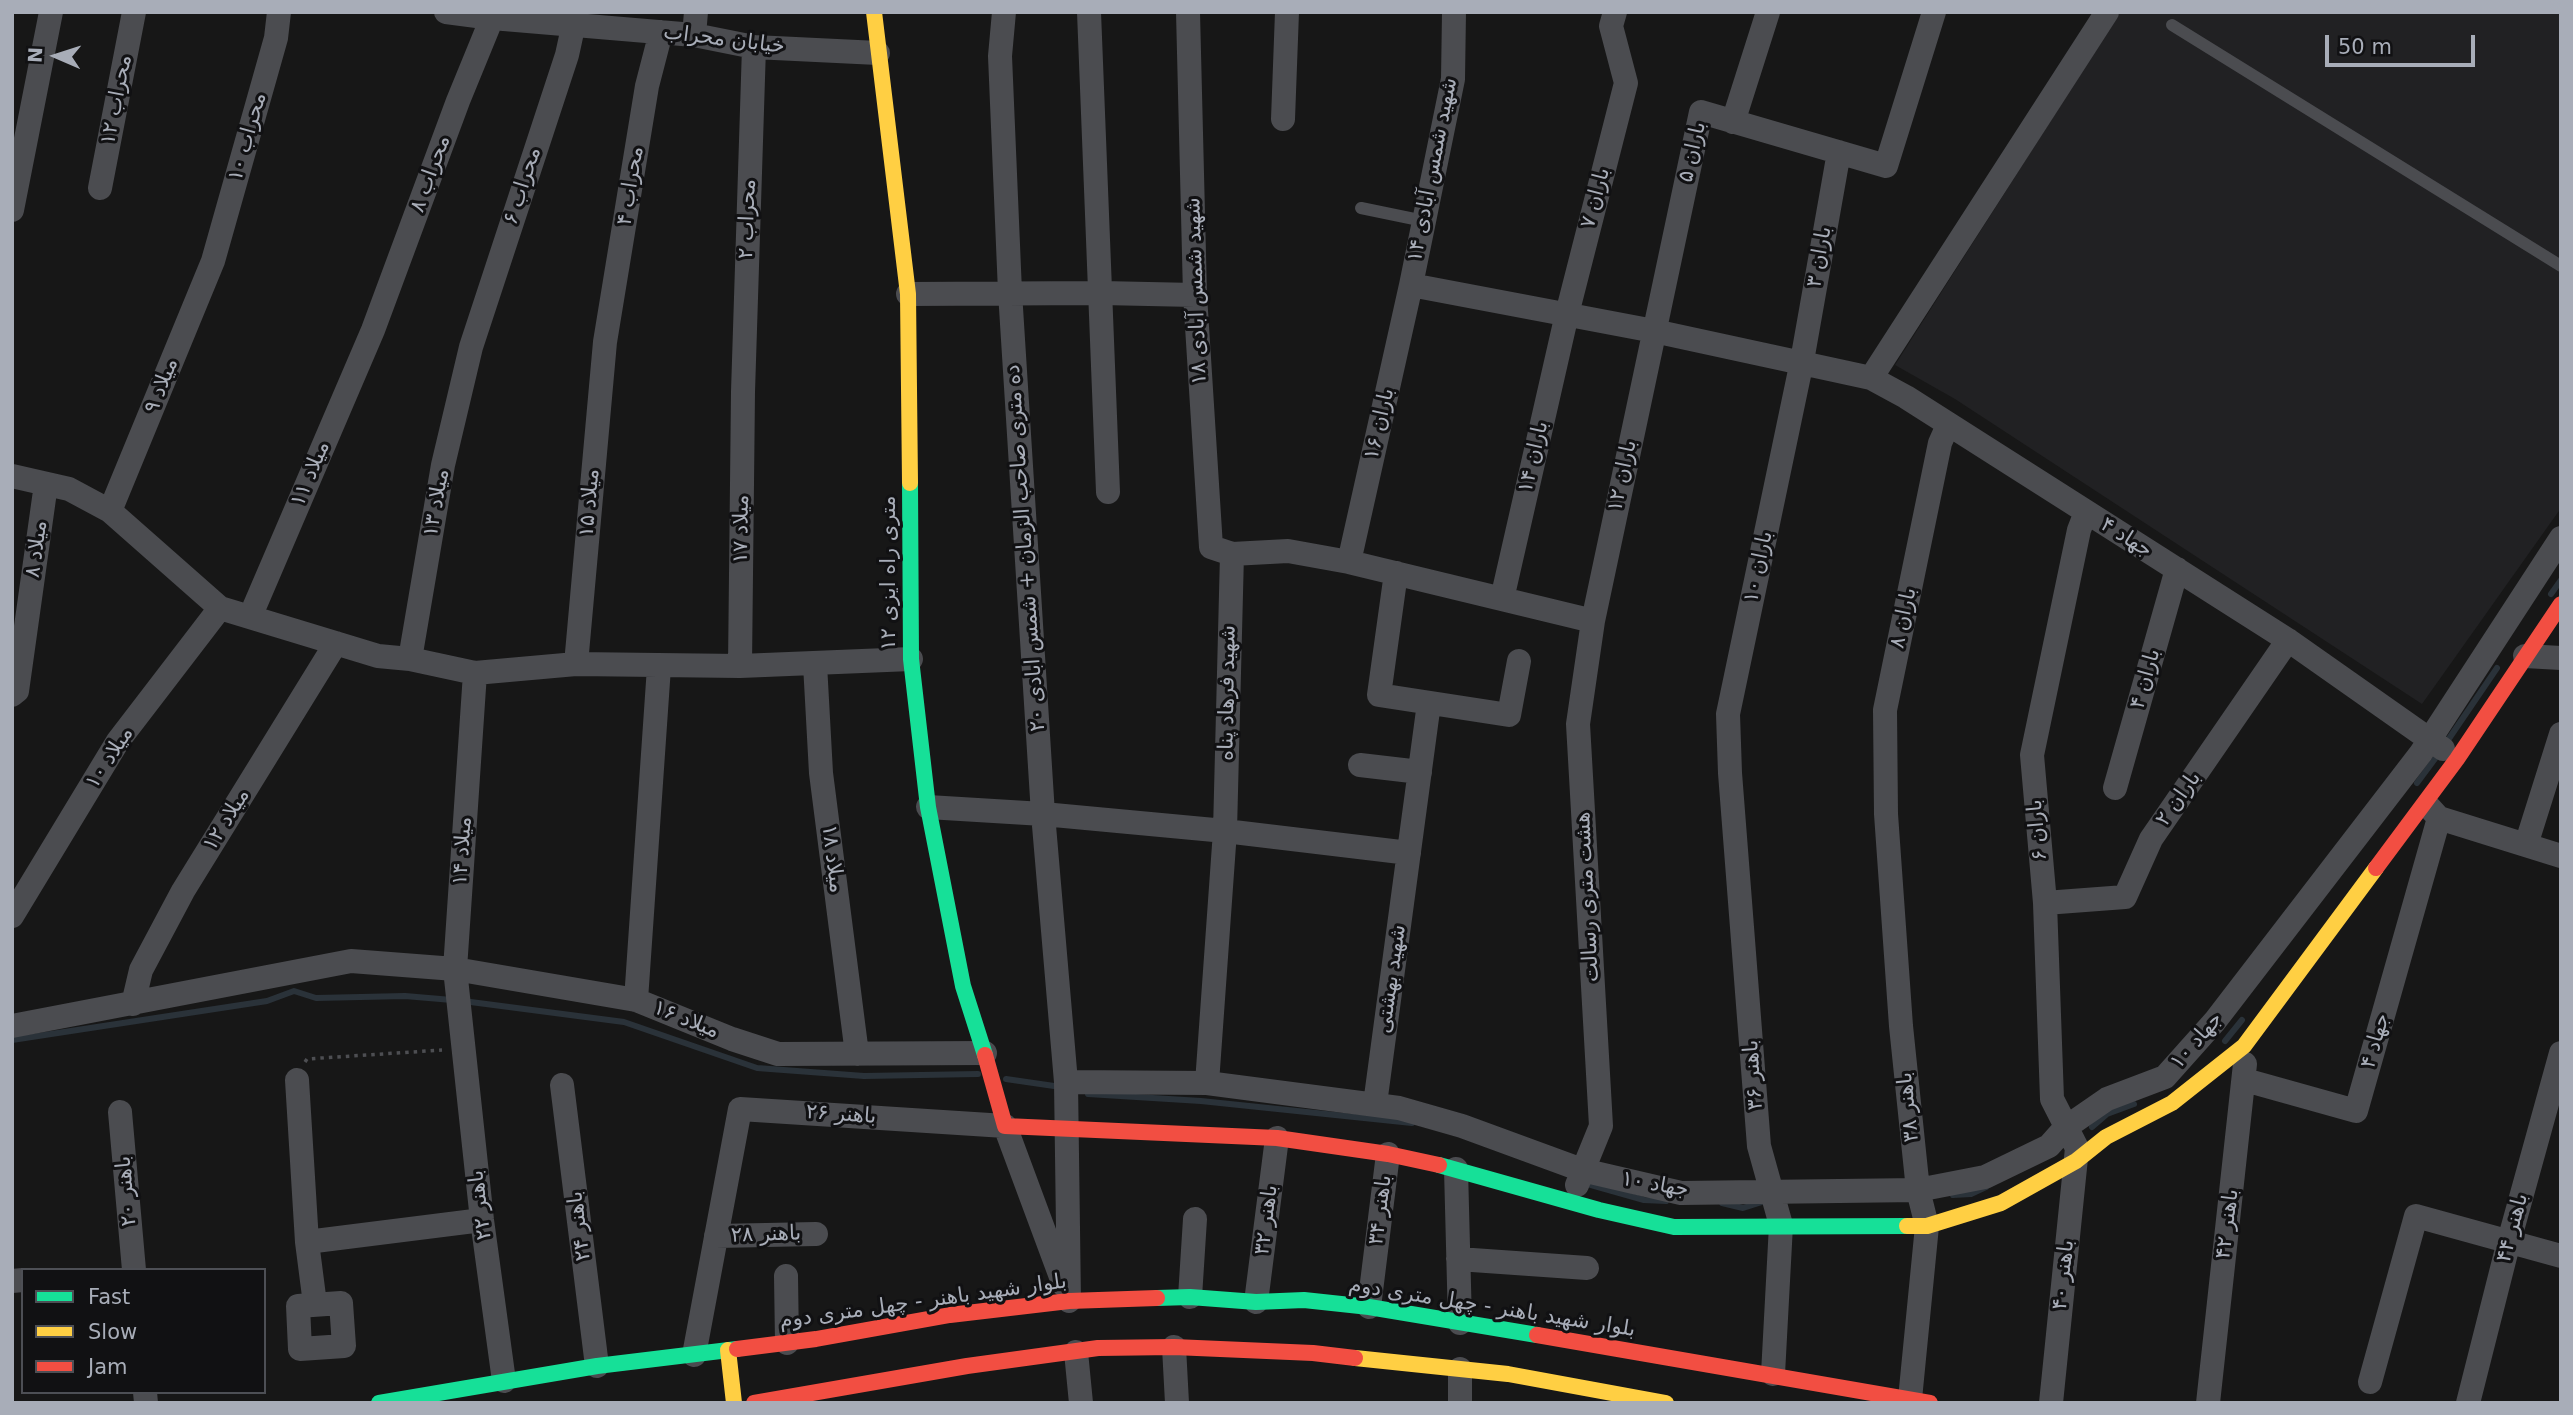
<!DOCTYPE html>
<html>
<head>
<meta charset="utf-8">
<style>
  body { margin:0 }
  #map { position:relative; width:2573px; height:1415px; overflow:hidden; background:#171717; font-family:"DejaVu Sans",sans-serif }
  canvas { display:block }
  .frame { position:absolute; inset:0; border:14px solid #a8adb8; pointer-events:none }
  .legend { position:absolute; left:21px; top:1268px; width:245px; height:126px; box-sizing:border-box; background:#111113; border:2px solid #4d4f55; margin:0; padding:9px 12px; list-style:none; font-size:21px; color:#a8adb8 }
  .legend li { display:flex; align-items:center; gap:14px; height:35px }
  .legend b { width:35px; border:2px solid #4d4f55 }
  .north { position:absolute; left:21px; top:21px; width:70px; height:70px; -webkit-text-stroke:5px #111113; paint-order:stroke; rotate:273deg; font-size:19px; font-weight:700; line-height:28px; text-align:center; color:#a8adb8 }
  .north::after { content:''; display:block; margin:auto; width:24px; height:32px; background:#a8adb8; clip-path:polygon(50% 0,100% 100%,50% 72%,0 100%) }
  .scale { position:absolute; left:2325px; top:35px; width:150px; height:32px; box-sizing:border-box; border:4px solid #a8adb8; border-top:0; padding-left:9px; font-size:21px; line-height:24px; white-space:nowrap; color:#a8adb8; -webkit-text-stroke:5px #111113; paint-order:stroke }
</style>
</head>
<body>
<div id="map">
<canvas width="2573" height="1415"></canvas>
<div class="frame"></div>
<ul class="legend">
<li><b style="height:9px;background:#16e098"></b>Fast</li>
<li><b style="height:9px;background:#ffcf43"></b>Slow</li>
<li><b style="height:9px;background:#f24e42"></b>Jam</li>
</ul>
<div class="north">N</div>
<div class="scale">50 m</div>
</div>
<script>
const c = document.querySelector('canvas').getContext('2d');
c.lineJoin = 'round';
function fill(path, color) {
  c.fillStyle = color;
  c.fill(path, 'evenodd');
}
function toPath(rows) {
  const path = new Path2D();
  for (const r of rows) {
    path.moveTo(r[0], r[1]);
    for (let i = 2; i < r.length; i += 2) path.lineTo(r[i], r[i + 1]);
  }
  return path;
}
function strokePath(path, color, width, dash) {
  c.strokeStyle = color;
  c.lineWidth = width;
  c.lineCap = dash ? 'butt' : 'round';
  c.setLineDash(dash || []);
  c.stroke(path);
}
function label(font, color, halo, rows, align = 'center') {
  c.font = font + ' "DejaVu Sans","Noto Sans Arabic",sans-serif';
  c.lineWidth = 6;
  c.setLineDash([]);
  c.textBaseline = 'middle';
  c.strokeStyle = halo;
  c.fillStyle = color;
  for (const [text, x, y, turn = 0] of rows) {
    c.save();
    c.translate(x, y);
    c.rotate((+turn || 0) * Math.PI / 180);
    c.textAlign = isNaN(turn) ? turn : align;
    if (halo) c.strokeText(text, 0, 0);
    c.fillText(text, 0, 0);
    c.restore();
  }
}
fill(toPath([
  [2120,12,2561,12,2561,508,2422,704,1955,399,1895,365]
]), '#212123');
strokePath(toPath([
  [2551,594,2561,580],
  [2446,743,2497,668],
  [2417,783,2440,752],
  [463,1001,624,1022,757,1068,864,1076,978,1074],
  [12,1040,267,1001,294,991,316,998,405,996,452,1000],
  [2225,1041,2242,1020],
  [1006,1079,1061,1087],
  [1088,1094,1201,1101,1412,1123],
  [2092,1127,2107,1114,2134,1104],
  [1584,1183,1644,1200,1666,1201],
  [1953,1195,1971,1194,1986,1187],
  [1722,1203,1743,1208,1762,1202]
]), '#2a3239', 6);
strokePath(toPath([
  [305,1062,307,1059,442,1050]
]), '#4d4e52', 3.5, [3.5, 5]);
strokePath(toPath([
  [2172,25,2561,266],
  [1361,208,1424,221]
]), '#4b4c50', 12);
strokePath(toPath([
  [446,12,492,18,694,35,754,47,878,53],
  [1004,12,1000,56,1010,292,1043,814,1066,1082,1069,1301],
  [1089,12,1108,492],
  [1188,12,1195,295,1211,547,1232,554,1288,551,1349,562,1593,621],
  [694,35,696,12],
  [1283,119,1287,12],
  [1733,122,1768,12],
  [100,188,134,12],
  [12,210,51,12],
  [1411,285,1654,331,1871,378,1906,397,2288,640,2443,749],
  [908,294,1102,293,1195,295],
  [1871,378,2107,12],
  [12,476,69,489,110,511,220,608,378,656,410,659,475,673,576,664,740,666,911,659],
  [110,511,213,261,276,38,279,12],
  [1349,562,1411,285,1453,79,1454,12],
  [1396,573,1379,695,1509,715,1519,661],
  [1502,599,1567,314,1626,83,1611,26,1615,12],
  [250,617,373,330,458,101,492,18],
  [2525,656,2561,658],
  [410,659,443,465,471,347,567,55,574,23],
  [576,664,605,342,647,86,661,32],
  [815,664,821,773,857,1054],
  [740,666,743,392,754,47],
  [475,673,455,969,482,1220,504,1381],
  [12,695,17,691,46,484],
  [1360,765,1420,772],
  [2115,788,2177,569],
  [928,807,1043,814,1225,831,1409,853],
  [2429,807,2439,818,2561,856],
  [2526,845,2561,734],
  [2045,903,2125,897,2151,839,2288,640],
  [12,916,118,741,220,608],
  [636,1000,659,667],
  [133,1004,141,970,183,891,336,643],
  [12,1026,351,961,455,969,636,1000,732,1039,778,1054,985,1053],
  [297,1080,307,1242,315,1304],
  [2245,1080,2356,1111,2439,818],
  [1066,1082,1207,1083,1399,1108,1462,1126,1582,1170,1681,1193,1918,1190,1985,1177,2049,1146,2065,1128,2107,1099,2165,1077,2215,1021,2421,753,2561,538],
  [1207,1083,1225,831,1232,554],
  [562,1085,597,1366],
  [1375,1104,1429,703],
  [120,1112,134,1270],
  [1456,1169,1460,1323],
  [1577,1185,1601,1126,1578,724,1593,621,1701,112,1886,166,1934,12],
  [716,1236,816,1234],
  [307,1242,482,1220],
  [1458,1259,1587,1268],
  [786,1276,787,1343],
  [12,1281,23,1280],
  [1190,1297,1195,1219],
  [1256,1302,1277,1138],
  [341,1303,344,1346,300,1349,298,1306,341,1303],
  [1369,1307,1388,1154],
  [1174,1347,1177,1403],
  [1076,1352,1081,1403],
  [694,1355,740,1109,1005,1126,1064,1285],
  [1460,1369,1460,1403],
  [1773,1374,1781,1225,1759,1146,1730,773,1728,714,1802,361,1839,152],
  [2370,1382,2416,1216,2561,1256],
  [145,1392,146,1403],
  [1910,1399,1927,1226,1918,1190,1901,1026,1886,814,1885,710,1940,443,1948,425],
  [2051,1403,2077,1148,2052,1099,2045,903,2032,755,2079,530,2086,512],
  [2208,1403,2245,1064],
  [2468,1403,2509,1241,2561,1053]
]), '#4b4c50', 24);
strokePath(toPath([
  [910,483,911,659,928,807,963,986,985,1055],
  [1439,1165,1599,1210,1674,1227,1907,1226],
  [1157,1298,1190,1297,1256,1302,1304,1300,1369,1307,1537,1335],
  [379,1403,597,1366,737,1349]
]), '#16e098', 16);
strokePath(toPath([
  [874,12,908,294,910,483],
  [1907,1226,1927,1226,2001,1203,2076,1161,2106,1137,2172,1103,2244,1046,2376,868],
  [728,1350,734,1403],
  [1355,1358,1508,1374,1666,1403]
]), '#ffcf43', 16);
strokePath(toPath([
  [2376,868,2457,759,2561,604],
  [985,1055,1005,1126,1277,1138,1388,1154,1439,1165],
  [1537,1335,1930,1403],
  [737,1349,816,1339,950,1315,1069,1301,1157,1298],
  [754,1403,967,1366,1098,1348,1174,1347,1313,1353,1355,1358]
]), '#f24e42', 16);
label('21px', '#a8adb8', '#111113', [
  ["خیابان محراب",724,40,7],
  ["محراب ۱۲",117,100,-79],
  ["محراب ۱۰",248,137,-74],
  ["باران ۵",1693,152,-77],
  ["شهید شمس آبادی ۱۴",1433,170,-79],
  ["محراب ۸",431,174,-70],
  ["محراب ۶",523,186,-72],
  ["محراب ۴",631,186,-81],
  ["باران ۷",1596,198,-75],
  ["محراب ۲",748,219,-88],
  ["باران ۳",1820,257,-80],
  ["شهید شمس آبادی ۱۸",1197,291,-92],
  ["میلاد ۹",162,386,-68],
  ["باران ۱۶",1380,424,-77],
  ["باران ۱۴",1534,457,-77],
  ["میلاد ۱۱",311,474,-67],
  ["باران ۱۲",1623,476,-78],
  ["میلاد ۱۳",437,503,-80],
  ["میلاد ۱۵",590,503,-85],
  ["میلاد ۱۷",742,529,-89],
  ["جهاد ۴",2126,538,32],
  ["ده متری صاحب الزمان + شمس ابادی ۲۰",1026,548,-94],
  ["میلاد ۸",37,549,-82],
  ["باران ۱۰",1759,567,-78],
  ["۱۲ متری راه ایزی",890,573,-90],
  ["باران ۸",1904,618,-78],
  ["باران ۴",2146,679,-74],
  ["شهید فرهاد پناه",1228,693,-89],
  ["میلاد ۱۰",110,758,-57],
  ["باران ۲",2179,799,-55],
  ["میلاد ۱۲",227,820,-58],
  ["باران ۶",2038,830,-95],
  ["میلاد ۱۴",463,851,-86],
  ["میلاد ۱۸",832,859,83],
  ["هشت متری رسالت",1588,897,-93],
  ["شهید بهشتی",1392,979,-82],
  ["میلاد ۱۶",686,1020,22],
  ["جهاد ۱۰",2197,1041,-49],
  ["جهاد ۴",2376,1041,-74],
  ["باهنر ۳۶",1754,1075,-94],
  ["باهنر ۳۸",1909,1107,-96],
  ["باهنر ۲۶",841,1115,4],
  ["جهاد ۱۰",1655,1185,10],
  ["باهنر ۲۰",127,1191,-95],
  ["باهنر ۲۲",481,1205,-97],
  ["باهنر ۳۴",1381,1210,-83],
  ["باهنر ۳۲",1267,1220,-83],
  ["باهنر ۴۲",2228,1224,-83],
  ["باهنر ۲۴",580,1226,-97],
  ["باهنر ۴۴",2513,1228,-75],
  ["باهنر ۲۸",766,1235,-2],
  ["باهنر ۴۰",2064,1275,-84],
  ["بلوار شهید باهنر - چهل متری دوم",923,1302,-8],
  ["بلوار شهید باهنر - چهل متری دوم",1492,1308,9]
]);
</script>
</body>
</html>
